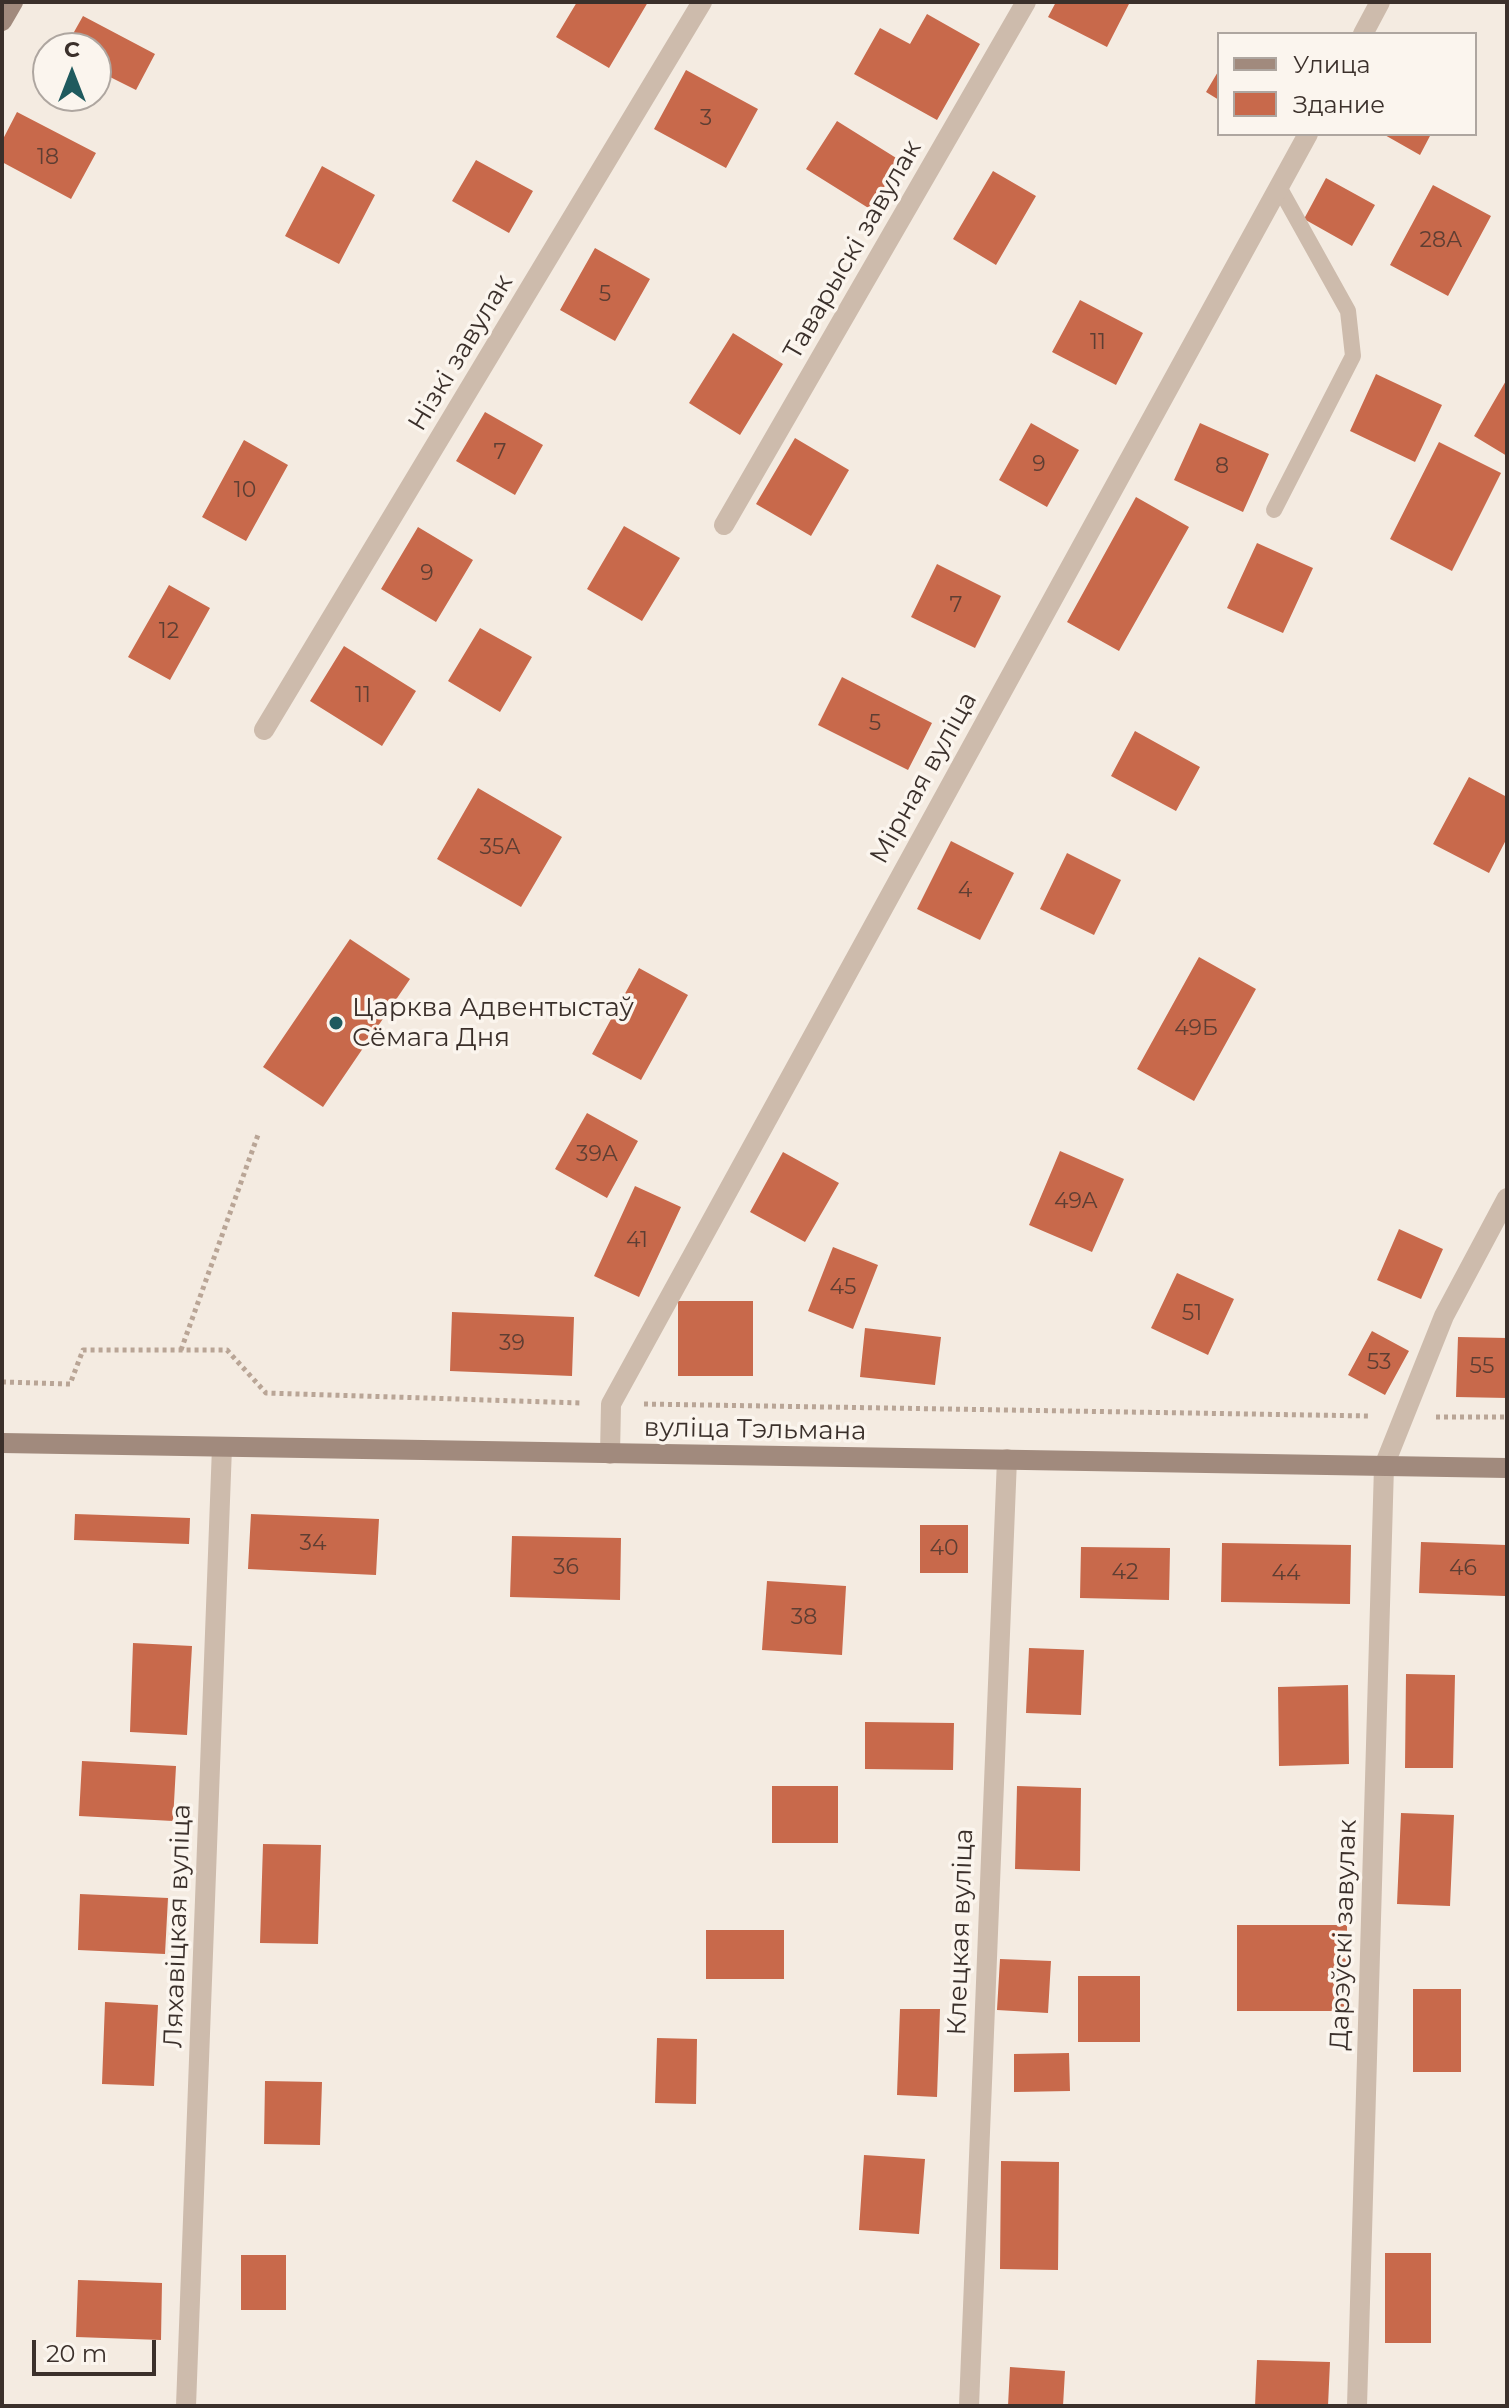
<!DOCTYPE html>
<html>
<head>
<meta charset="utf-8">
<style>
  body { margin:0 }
  #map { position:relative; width:1509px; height:2408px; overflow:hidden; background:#f4ebe1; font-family:Montserrat,sans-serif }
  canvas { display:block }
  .frame { position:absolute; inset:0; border:4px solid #3b302b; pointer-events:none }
  .legend { position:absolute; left:1217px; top:32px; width:260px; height:104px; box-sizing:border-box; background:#fbf5ee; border:2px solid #aea6a0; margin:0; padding:10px 14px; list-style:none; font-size:24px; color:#3b302b }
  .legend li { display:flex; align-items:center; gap:16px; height:40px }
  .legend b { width:40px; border:2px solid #aea6a0 }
  .north { position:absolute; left:32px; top:32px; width:80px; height:80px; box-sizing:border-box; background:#fbf5ee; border:2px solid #aea6a0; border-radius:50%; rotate:0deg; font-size:22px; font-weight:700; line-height:32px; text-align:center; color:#3b302b }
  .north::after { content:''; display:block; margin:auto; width:28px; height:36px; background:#1f5a5e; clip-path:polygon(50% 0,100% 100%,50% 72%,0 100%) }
  .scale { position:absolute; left:32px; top:2340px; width:124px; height:36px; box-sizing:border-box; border:4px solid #3b302b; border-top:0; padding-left:10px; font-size:24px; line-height:28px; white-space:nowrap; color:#3b302b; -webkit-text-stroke:6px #fbf5ee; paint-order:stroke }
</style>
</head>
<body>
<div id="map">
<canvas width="1509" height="2408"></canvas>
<div class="frame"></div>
<ul class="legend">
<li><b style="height:10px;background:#a18a7d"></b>Улица</li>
<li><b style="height:22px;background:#c8694b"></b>Здание</li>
</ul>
<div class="north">С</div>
<div class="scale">20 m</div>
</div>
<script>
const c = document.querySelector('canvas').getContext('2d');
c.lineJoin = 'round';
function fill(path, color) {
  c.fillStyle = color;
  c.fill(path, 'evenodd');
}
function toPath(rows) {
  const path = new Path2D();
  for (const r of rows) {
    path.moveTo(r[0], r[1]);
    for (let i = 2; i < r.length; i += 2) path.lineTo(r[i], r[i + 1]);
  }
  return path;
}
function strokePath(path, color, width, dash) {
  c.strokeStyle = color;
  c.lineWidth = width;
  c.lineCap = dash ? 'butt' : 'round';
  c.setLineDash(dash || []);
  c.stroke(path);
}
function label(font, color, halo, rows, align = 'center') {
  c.font = font + ' Montserrat,sans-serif';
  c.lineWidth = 7;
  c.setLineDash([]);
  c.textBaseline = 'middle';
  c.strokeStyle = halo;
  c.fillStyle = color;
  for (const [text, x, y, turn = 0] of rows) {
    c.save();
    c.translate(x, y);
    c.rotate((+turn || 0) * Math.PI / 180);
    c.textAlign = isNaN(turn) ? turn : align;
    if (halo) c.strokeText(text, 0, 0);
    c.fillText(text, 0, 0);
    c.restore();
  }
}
fill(toPath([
  [577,2,648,2,609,68,556,37],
  [1056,2,1130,2,1107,47,1048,17],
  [927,14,980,44,937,120,854,74,880,28,910,44],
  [83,16,155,54,136,90,96,70,96,48,65,48],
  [686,70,758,109,726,168,654,129],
  [1219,70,1219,100,1206,92],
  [17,112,96,153,71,199,2,162,2,141],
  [837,121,901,161,870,209,806,169],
  [1383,134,1431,134,1420,155],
  [476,160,533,191,509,233,452,201],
  [322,166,375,195,339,264,285,236],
  [993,171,1036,196,996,265,953,239],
  [1326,178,1375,205,1352,246,1304,219],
  [1433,185,1491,216,1448,296,1390,265],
  [595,248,650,279,615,341,560,310],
  [1080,300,1143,333,1116,385,1052,352],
  [733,333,783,364,740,435,689,403],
  [1376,374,1442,405,1415,462,1350,431],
  [1507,379,1507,456,1474,436],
  [485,412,543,445,515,495,456,461],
  [1031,423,1079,450,1047,507,999,480],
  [1200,423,1269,454,1243,512,1174,480],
  [795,438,849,470,811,536,756,504],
  [244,440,288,465,246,541,202,517],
  [1439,442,1501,473,1452,571,1390,539],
  [1136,497,1189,527,1119,651,1067,622],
  [624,526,680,558,642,621,587,589],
  [418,527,473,560,436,622,381,589],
  [1257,543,1313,568,1283,633,1227,608],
  [937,564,1001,596,975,648,911,617],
  [169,585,210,608,170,680,128,657],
  [480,628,532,657,500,712,448,681],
  [344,646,416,691,382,746,310,701],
  [842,677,932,723,908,770,818,725],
  [1135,731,1200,767,1176,811,1111,776],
  [1469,777,1507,797,1507,838,1489,873,1433,844],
  [478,788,562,837,521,907,437,859],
  [951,841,1014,873,980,940,917,909],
  [1067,853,1121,880,1094,935,1040,909],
  [350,939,410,979,323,1107,263,1067],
  [1199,957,1256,989,1194,1101,1137,1069],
  [639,968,688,995,641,1080,592,1054],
  [587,1113,638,1141,607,1198,555,1169],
  [1060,1151,1124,1179,1092,1252,1029,1225],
  [783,1152,839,1183,805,1242,750,1212],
  [635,1186,681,1207,639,1297,594,1276],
  [1399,1229,1443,1249,1421,1299,1377,1280],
  [833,1247,878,1265,853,1329,808,1311],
  [1177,1273,1234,1299,1208,1355,1151,1328],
  [678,1301,753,1301,753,1376,678,1376],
  [452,1312,574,1317,572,1376,450,1371],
  [865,1328,941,1337,935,1385,860,1377],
  [1372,1331,1409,1351,1385,1395,1348,1375],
  [1458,1337,1507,1338,1507,1398,1456,1397],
  [75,1514,190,1518,189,1544,74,1540],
  [251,1514,379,1519,376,1575,248,1569],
  [920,1525,968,1525,968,1573,920,1573],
  [512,1536,621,1538,620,1600,510,1597],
  [1421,1542,1506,1545,1505,1596,1419,1593],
  [1222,1543,1351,1545,1350,1604,1221,1602],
  [1081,1547,1170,1548,1169,1600,1080,1598],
  [767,1581,846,1586,842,1655,762,1650],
  [133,1643,192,1646,187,1735,130,1732],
  [1029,1648,1084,1650,1081,1715,1026,1713],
  [1406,1674,1455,1675,1453,1768,1405,1768],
  [1348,1685,1349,1764,1279,1766,1278,1687],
  [865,1722,954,1723,953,1770,865,1769],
  [82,1761,176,1766,173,1821,79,1816],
  [772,1786,838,1786,838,1843,772,1843],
  [1017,1786,1081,1788,1080,1871,1015,1869],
  [1401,1813,1454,1815,1450,1906,1397,1904],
  [263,1844,321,1845,318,1944,260,1943],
  [80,1894,168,1898,165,1954,78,1950],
  [1237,1925,1347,1925,1347,2011,1237,2011],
  [706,1930,784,1930,784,1979,706,1979],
  [1000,1959,1051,1961,1048,2013,997,2010],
  [1078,1976,1140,1976,1140,2042,1078,2042],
  [1413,1989,1461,1989,1461,2072,1413,2072],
  [105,2002,158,2005,154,2086,102,2084],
  [900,2009,940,2009,937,2097,897,2095],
  [657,2038,697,2039,696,2104,655,2103],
  [1069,2053,1070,2091,1014,2092,1014,2054],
  [265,2081,322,2082,320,2145,264,2144],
  [864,2155,925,2159,919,2234,859,2230],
  [1001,2161,1059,2162,1058,2270,1000,2269],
  [1385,2253,1431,2253,1431,2343,1385,2343],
  [241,2255,286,2255,286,2310,241,2310],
  [78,2280,162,2283,161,2340,76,2337],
  [1257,2360,1330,2362,1328,2406,1255,2406],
  [1010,2367,1065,2371,1063,2406,1008,2406]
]), '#c8694b');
strokePath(toPath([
  [181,1350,259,1132],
  [2,1382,70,1384,83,1350,227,1350,266,1393,582,1403],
  [644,1404,1370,1416],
  [1436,1417,1507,1417]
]), '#b9a596', 5, [4, 4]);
strokePath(toPath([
  [1274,510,1353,356,1348,311,1279,187]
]), '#cdbbac', 16);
strokePath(toPath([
  [1363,34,1380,2],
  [724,525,1026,2],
  [264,730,702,2],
  [610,1454,611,1404,1308,134],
  [186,2406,222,1447],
  [969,2406,1007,1459],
  [1357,2406,1384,1466,1444,1316,1507,1198]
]), '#cdbbac', 20);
strokePath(toPath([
  [2,21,13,2],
  [2,1443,1507,1468]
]), '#a18a7d', 20);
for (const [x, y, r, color] of [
  [336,1023,8,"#1f5a5e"]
]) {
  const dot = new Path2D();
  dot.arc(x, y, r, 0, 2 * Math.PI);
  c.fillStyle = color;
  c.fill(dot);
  strokePath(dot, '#fbf5ee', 3);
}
label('22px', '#5e3e33', null, [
  ["3",706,119],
  ["18",48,158],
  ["28А",1441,241],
  ["5",605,295],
  ["11",1098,343],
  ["7",500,453],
  ["9",1039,465],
  ["8",1222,467],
  ["10",245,491],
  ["9",427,574],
  ["7",956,606],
  ["12",169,632],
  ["11",363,696],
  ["5",875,724],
  ["35А",500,848],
  ["4",965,891],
  ["49Б",1196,1029],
  ["39А",597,1155],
  ["49А",1076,1202],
  ["41",637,1241],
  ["45",843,1288],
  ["51",1192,1314],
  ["39",512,1344],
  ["53",1379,1363],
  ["55",1482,1367],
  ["34",313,1544],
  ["40",944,1549],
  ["36",566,1568],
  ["46",1463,1569],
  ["42",1125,1573],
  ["44",1286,1574],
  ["38",804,1618]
]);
label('26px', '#3b302b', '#fbf5ee', [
  ["Таварыскі завулак",853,250,-60],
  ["Нізкі завулак",461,353,-59],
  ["Мірная вуліца",924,778,-61],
  ["вуліца Тэльмана",755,1430,1],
  ["Ляхавіцкая вуліца",178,1926,-88],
  ["Клецкая вуліца",961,1932,-88],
  ["Дарэўскі завулак",1344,1935,-88]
]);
label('26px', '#3b302b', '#fbf5ee', [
  ["Царква Адвентыстаў",352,1008],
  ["Сёмага Дня",352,1038]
], 'left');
</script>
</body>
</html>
